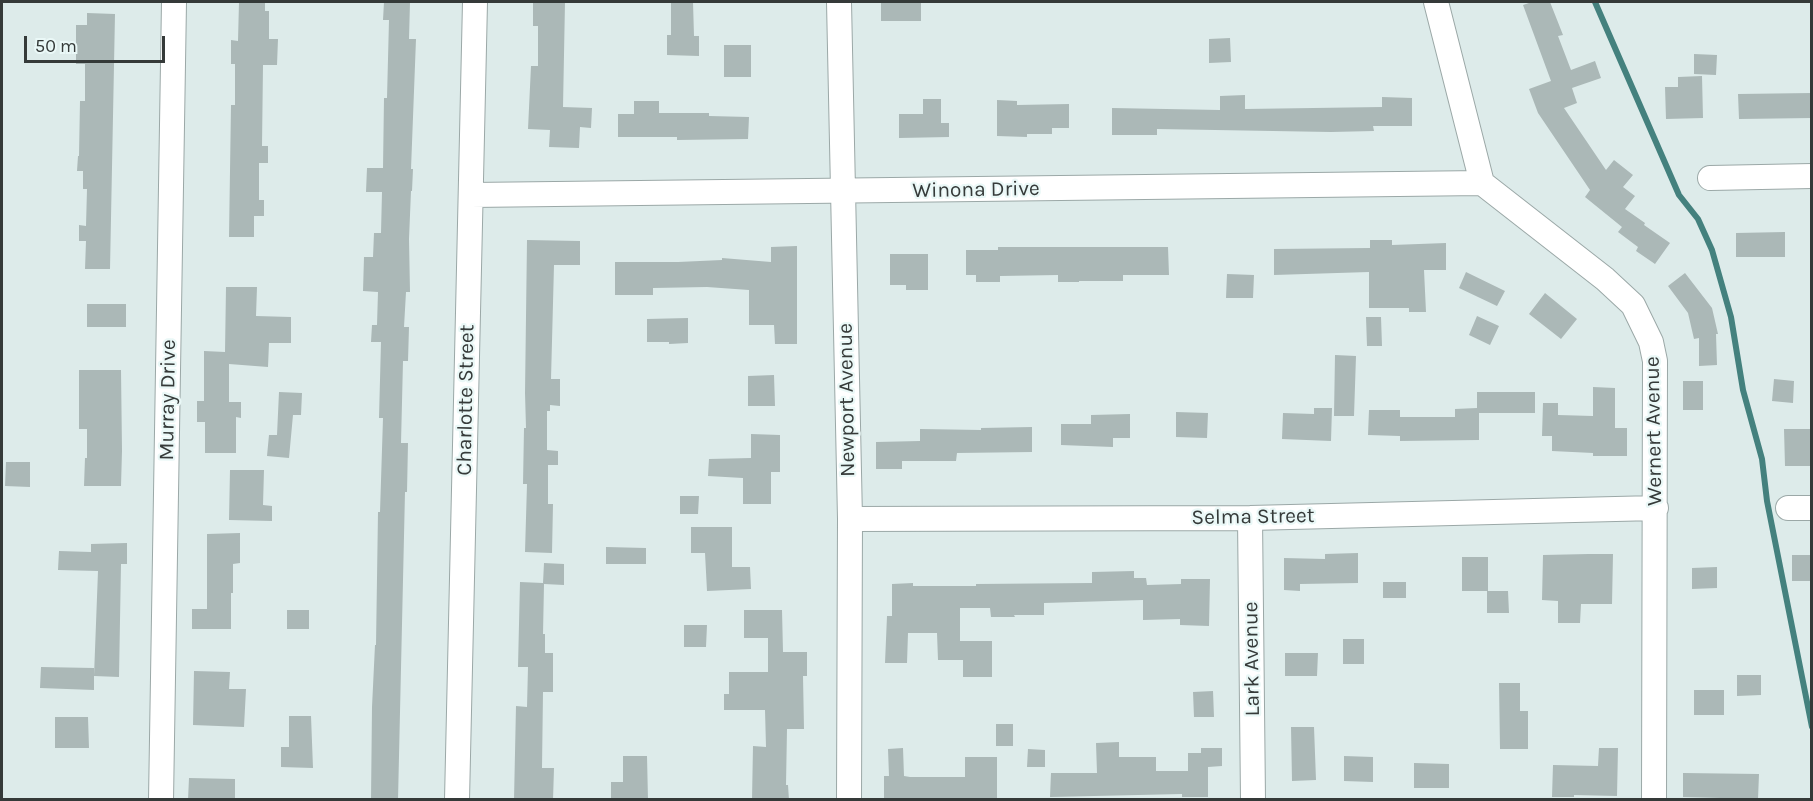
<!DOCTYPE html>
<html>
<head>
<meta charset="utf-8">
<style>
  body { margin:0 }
  #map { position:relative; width:1813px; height:801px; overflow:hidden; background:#ddebea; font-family:Karla,sans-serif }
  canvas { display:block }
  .frame { position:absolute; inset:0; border:3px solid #353a39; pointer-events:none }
  .scale { position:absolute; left:24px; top:36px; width:141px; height:27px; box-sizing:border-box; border:3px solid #353a39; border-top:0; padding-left:8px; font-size:18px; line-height:21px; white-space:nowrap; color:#353a39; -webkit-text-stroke:4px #eaf8f7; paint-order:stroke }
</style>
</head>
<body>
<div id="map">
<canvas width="1813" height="801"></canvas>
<div class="frame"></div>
<div class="scale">50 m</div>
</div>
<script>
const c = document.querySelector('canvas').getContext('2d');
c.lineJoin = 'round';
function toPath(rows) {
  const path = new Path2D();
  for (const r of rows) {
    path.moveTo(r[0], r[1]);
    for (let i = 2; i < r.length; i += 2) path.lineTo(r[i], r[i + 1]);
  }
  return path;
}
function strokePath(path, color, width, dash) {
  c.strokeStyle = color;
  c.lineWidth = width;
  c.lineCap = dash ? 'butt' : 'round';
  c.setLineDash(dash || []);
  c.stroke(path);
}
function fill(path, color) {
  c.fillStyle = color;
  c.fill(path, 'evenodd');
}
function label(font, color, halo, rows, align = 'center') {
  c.font = font + ' Karla,sans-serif';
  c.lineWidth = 4.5;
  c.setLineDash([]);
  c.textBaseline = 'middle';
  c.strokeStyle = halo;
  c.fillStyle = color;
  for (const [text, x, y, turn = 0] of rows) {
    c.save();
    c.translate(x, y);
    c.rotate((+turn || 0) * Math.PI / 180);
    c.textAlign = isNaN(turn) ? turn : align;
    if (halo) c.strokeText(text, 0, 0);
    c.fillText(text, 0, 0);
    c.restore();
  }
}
strokePath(toPath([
  [1595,2,1679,195,1698,219,1712,250,1731,317,1743,390,1762,459,1767,501,1812,727]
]), '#44817e', 6);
fill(toPath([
  [239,2,265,2,265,11,269,11,269,39,278,39,277,65,263,65,262,146,268,146,268,163,259,163,259,200,264,200,264,216,254,216,254,237,229,237,231,105,235,105,235,64,231,64,231,40,238,41],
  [384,2,410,2,409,39,416,39,411,169,413,169,412,191,411,191,409,239,410,292,406,292,404,327,409,327,408,361,403,361,401,443,408,443,407,492,405,492,398,800,371,800,372,707,375,645,376,645,378,512,380,512,383,418,379,418,381,342,371,342,372,325,377,325,378,292,363,291,364,257,373,257,374,233,381,233,382,192,366,192,367,168,383,168,384,98,387,98,389,20,383,20],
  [533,2,565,2,563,107,592,108,591,128,580,127,579,148,549,147,550,130,528,129,531,66,538,66,538,26,533,26],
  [671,2,693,2,694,36,699,36,699,56,667,55,667,35,671,35],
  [881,2,921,2,921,21,881,21],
  [1532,2,1550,2,1563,35,1558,36,1571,70,1595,61,1601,78,1572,88,1577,103,1564,108,1606,170,1614,160,1633,175,1623,187,1635,196,1625,209,1645,223,1644,225,1670,243,1655,264,1636,251,1638,247,1618,232,1622,227,1585,197,1590,190,1538,113,1529,89,1551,81,1523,5],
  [87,13,115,14,110,269,85,269,86,241,79,241,79,225,86,226,87,189,83,189,83,171,77,171,78,156,79,156,80,101,85,101,85,64,76,64,76,25,87,25],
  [1230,38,1231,62,1209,63,1209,39],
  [724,45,751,45,751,77,724,77],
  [1694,54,1717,55,1716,75,1694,74],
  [1702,76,1703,118,1666,119,1665,87,1678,87,1678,77],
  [1812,93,1812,118,1739,119,1738,94],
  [1245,95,1245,109,1382,107,1382,97,1412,98,1412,126,1373,126,1374,131,1331,132,1157,129,1157,135,1112,135,1112,108,1220,110,1220,96],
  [923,99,941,99,941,123,949,123,949,137,899,138,899,114,923,114],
  [997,100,1017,101,1017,105,1069,104,1069,128,1052,128,1052,134,1027,134,1027,137,997,136],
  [634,101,659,101,659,113,709,113,709,116,749,117,748,139,677,140,677,137,618,137,618,114,634,114],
  [1785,232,1785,257,1736,257,1736,233],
  [527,240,580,241,580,265,554,265,551,379,560,379,560,406,550,405,550,411,547,411,547,450,558,451,558,465,548,465,548,504,553,504,552,553,525,552,527,484,523,484,524,428,526,428,525,393],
  [1370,240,1392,240,1392,245,1446,243,1446,270,1424,270,1426,312,1409,312,1409,308,1369,308,1369,272,1274,275,1274,249,1370,248],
  [797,246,797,344,775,344,774,325,749,325,749,290,707,287,653,288,653,295,615,295,615,262,678,262,722,260,722,258,771,262,771,247],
  [998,247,1168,247,1169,275,1123,275,1123,281,1079,281,1079,282,1058,282,1058,275,1000,276,1000,282,976,282,976,275,966,275,966,250,998,250],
  [890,254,928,254,928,290,906,290,906,285,890,285],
  [1466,272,1505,291,1497,306,1459,288],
  [1685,273,1712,308,1718,334,1716,334,1717,365,1699,366,1699,338,1694,339,1688,313,1668,286],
  [1227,274,1254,275,1253,298,1226,298],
  [226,287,257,287,256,316,291,317,291,343,269,343,268,367,229,364,229,402,241,402,241,418,236,417,236,453,205,453,205,422,197,422,197,401,204,401,204,351,225,352],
  [1545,293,1577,319,1561,339,1529,314],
  [87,304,126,304,126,327,87,327],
  [1477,316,1499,326,1490,345,1469,335],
  [1366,317,1381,317,1382,346,1367,346],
  [688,318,688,343,669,344,669,342,647,342,647,319],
  [1335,355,1356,356,1354,416,1334,416],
  [79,370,121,370,122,451,121,486,84,486,85,458,87,458,87,429,79,429],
  [774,375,775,406,748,406,748,376],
  [1774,379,1794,381,1793,403,1772,401],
  [1683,381,1703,381,1703,410,1683,410],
  [1593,387,1615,388,1615,428,1627,428,1627,456,1593,456,1593,453,1552,451,1552,436,1542,436,1543,403,1558,403,1558,415,1593,416],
  [279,392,302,393,301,415,293,415,289,458,267,456,269,435,277,435],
  [1477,392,1535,392,1535,413,1479,413,1479,440,1400,441,1400,436,1368,435,1369,410,1400,410,1400,417,1455,417,1455,409,1477,408],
  [1314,408,1332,408,1331,441,1282,439,1283,413,1314,414],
  [1176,412,1208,413,1207,438,1176,437],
  [1130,414,1130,438,1113,438,1113,447,1061,445,1061,424,1091,424,1091,415],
  [1032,427,1032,452,957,453,956,461,902,461,902,469,876,469,876,442,920,441,920,429,981,430,981,428],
  [1784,429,1810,429,1810,466,1785,466],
  [751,434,780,435,780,472,771,472,771,504,743,504,743,478,708,476,709,459,751,458],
  [6,462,30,462,30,487,5,486],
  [230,470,264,470,263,505,272,506,272,521,229,520],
  [680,496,699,496,698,514,680,514],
  [691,527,732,527,732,567,750,567,751,589,707,591,705,553,691,553],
  [240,533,240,563,233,564,233,593,231,593,231,629,192,629,192,609,207,609,207,534],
  [127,543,127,564,121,564,119,677,94,676,98,571,58,570,59,551,91,552,91,544],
  [606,547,646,548,646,564,606,564],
  [1358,553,1358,583,1300,584,1300,591,1284,590,1284,558,1325,559,1325,554],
  [1589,554,1613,554,1612,604,1581,604,1580,623,1558,623,1558,601,1542,600,1543,555],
  [1792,555,1812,555,1812,581,1792,581],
  [1462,557,1488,557,1488,591,1462,591],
  [544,563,564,564,564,585,544,584,543,634,545,634,545,653,553,653,553,692,543,692,542,768,554,768,553,800,514,800,516,706,527,707,528,667,518,667,520,582,543,583],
  [1717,567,1717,588,1692,589,1692,568],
  [1134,571,1134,578,1146,578,1147,585,1181,584,1181,579,1210,579,1209,626,1180,625,1180,619,1143,620,1143,600,1044,603,1044,615,1014,615,1015,617,991,617,990,608,960,608,960,641,992,641,992,677,963,677,963,660,938,660,937,633,908,633,907,663,885,663,887,616,892,616,892,584,913,583,913,586,976,586,976,584,1092,583,1092,572],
  [1383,582,1406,582,1406,598,1383,598],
  [1487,591,1508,591,1509,613,1487,613],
  [287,610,309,610,309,629,287,629],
  [744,610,782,610,783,652,807,652,807,676,803,676,804,729,787,729,786,785,788,785,789,800,752,800,753,746,766,747,765,710,724,710,724,694,729,694,729,672,768,672,768,638,744,638],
  [684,625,707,625,706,647,684,647],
  [1343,639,1364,639,1364,664,1343,664],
  [1285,653,1318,653,1317,676,1285,676],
  [41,667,94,668,94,690,40,688],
  [194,671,230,672,229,689,246,689,244,727,193,725],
  [1737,675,1761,675,1761,695,1737,696],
  [1499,683,1520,683,1520,711,1528,711,1528,749,1500,749],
  [1694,690,1724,690,1724,715,1694,715],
  [1213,691,1214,717,1194,717,1193,692],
  [289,716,311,716,313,768,281,767,281,747,289,747],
  [55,717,88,717,89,748,55,748],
  [996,724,1013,724,1013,746,996,746],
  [1291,727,1314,727,1316,780,1292,781],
  [1119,742,1119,757,1156,757,1156,771,1188,771,1188,753,1201,753,1201,748,1222,748,1222,766,1208,767,1208,797,1182,797,1182,794,1050,797,1051,773,1097,773,1096,743],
  [903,748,904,776,910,777,965,777,965,757,997,757,997,799,884,800,884,776,889,776,888,749],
  [1599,748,1618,748,1617,796,1574,795,1574,797,1552,797,1553,765,1598,766],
  [1028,749,1045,750,1045,767,1027,767],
  [623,756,647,756,648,800,611,800,611,782,623,782],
  [1344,756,1373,757,1373,782,1344,781],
  [1414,763,1449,764,1449,788,1414,788],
  [1683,773,1759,774,1758,799,1683,797],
  [189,778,235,779,235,800,188,800]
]), '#abb8b7');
const minor = toPath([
  [839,2,850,519,849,800],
  [1436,2,1482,183,1605,279,1633,305,1651,342,1655,361,1654,800],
  [1710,178,1812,176],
  [471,195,1482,183],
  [1788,508,1812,508],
  [1250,518,1253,800],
  [850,519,1250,518,1656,508],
  [161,800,174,2],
  [457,800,475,2]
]);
strokePath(minor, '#9ba8a7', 26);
strokePath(minor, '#fff', 24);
label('21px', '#353a39', '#eaf8f7', [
  ["Winona Drive",976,190,-1],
  ["Murray Drive",168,400,-89],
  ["Charlotte Street",466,400,-89],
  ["Newport Avenue",847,400,-91],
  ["Wernert Avenue",1654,431,-91],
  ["Selma Street",1253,517,-1],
  ["Lark Avenue",1252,659,-91]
]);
</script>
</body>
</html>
